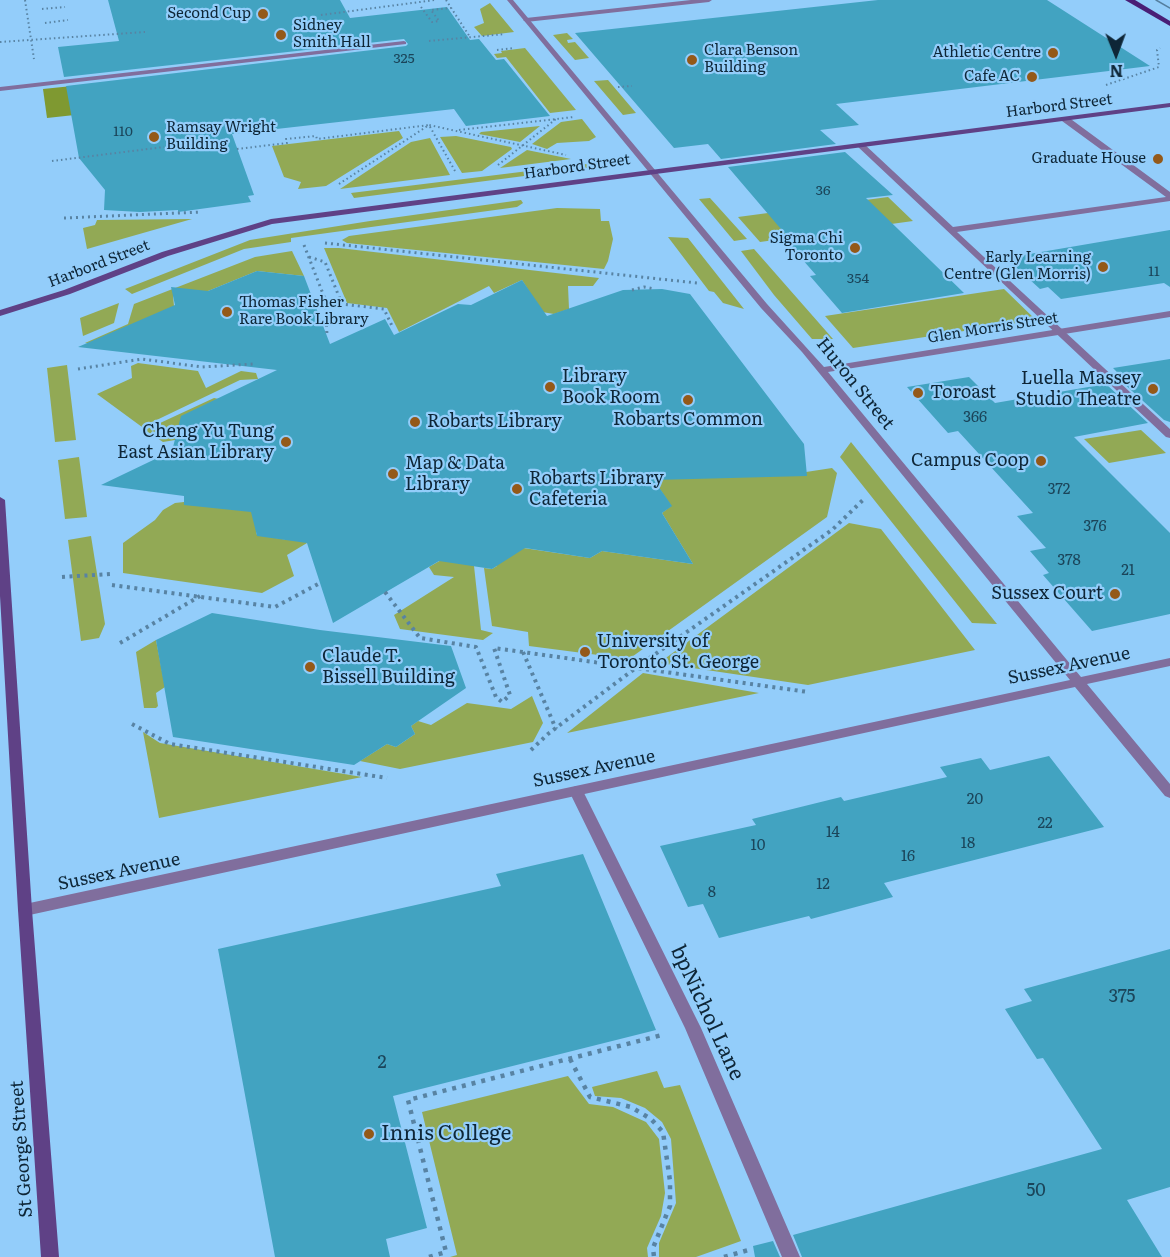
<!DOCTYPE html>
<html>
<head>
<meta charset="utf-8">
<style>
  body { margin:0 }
  #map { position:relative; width:1170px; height:1257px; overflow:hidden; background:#93cdfa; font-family:Literata,serif }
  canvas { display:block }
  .north { position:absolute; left:1086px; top:24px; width:60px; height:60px; -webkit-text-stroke:4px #93cdfa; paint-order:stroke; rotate:179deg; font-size:16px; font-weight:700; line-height:24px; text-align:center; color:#0e2637 }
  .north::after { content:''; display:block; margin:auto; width:21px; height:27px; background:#0e2637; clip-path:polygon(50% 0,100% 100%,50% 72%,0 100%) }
</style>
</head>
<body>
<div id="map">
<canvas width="1170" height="1257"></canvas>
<div class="north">N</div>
</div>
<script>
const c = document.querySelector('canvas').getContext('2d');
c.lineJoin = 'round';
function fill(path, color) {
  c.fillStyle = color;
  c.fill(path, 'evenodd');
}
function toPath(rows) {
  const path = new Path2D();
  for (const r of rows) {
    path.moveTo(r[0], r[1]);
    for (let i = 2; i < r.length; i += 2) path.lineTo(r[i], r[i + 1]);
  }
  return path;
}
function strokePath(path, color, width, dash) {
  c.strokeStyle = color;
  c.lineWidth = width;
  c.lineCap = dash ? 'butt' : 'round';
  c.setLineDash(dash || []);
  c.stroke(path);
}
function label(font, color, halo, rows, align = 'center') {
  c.font = font + ' Literata,serif';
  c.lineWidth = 4.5;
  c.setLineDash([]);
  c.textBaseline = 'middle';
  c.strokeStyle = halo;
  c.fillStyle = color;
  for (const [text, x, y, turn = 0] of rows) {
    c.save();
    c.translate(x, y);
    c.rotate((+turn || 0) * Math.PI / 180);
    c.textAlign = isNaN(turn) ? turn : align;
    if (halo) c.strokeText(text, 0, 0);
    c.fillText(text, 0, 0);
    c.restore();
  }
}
fill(toPath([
  [490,3,514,32,482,36,474,27,484,23,480,9],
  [567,33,573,39,567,40,568,43,575,42,589,58,575,60,553,35],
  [525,48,576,110,550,113,506,57,497,58,494,54,502,53,501,51],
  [608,80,636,113,623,115,594,81],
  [582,119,596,137,589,141,557,143,547,149,532,144,561,122],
  [540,126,520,142,479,134,481,132],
  [399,131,403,138,326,186,298,189,301,182,284,177,272,146],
  [456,136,511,147,512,149,482,171,462,173,440,137],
  [430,138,450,175,340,189,411,142],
  [527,150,571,159,500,168],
  [585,164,594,167,354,198,351,193],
  [888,197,913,221,760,242,738,217],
  [710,198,747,239,734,241,699,199],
  [521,200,523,203,517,207,291,238,291,242,244,249,132,294,125,289,250,240,370,221],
  [557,208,600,209,601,221,609,221,613,239,608,261,604,269,347,243,342,240,349,236],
  [192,219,87,249,83,228,95,225,97,220],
  [668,237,688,238,744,309,723,303,714,292,709,291],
  [324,248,339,248,599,278,593,286,568,286,569,309,554,314,542,312,522,280,494,293,489,286,399,332,387,308,347,303],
  [754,249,833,339,812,339,774,295,741,251],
  [292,251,304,276,257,271,208,291,173,296,174,306,127,349,85,343,128,324,134,304,255,257],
  [1004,289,1036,320,853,348,825,316],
  [119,303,114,323,83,336,80,318],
  [138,363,198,371,206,388,241,371,256,373,258,379,240,380,142,427,97,394,132,378,131,366],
  [67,365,76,440,55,442,47,368],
  [214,398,243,404,244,408,175,440,163,442,145,430],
  [1141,430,1166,453,1109,463,1084,439],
  [851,442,997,624,972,623,840,457],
  [79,457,87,517,65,519,58,460],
  [639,457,806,472,832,468,837,473,827,517,629,659,529,646,528,632,492,626,484,568,492,569,497,566,490,551,497,544,590,558,602,551,693,564,662,513,671,506],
  [184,502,184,504,276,514,256,532,257,535,288,540,297,518,307,543,287,555,294,576,262,593,123,573,123,543,155,520,163,510,175,503],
  [849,523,881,529,975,650,808,685,659,663],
  [91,536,105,624,99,638,81,641,68,540],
  [474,541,474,566,481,630,493,633,483,640,400,629,394,615,454,577,434,575,429,567],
  [156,640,165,687,156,693,158,706,156,708,144,708,136,652],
  [643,673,759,693,567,733],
  [532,696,543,723,533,742,400,769,360,761,387,744,396,747,415,734,411,726,418,721,431,725,467,703,511,709],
  [143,732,160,743,362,777,159,818],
  [657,1071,664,1088,680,1085,741,1241,696,1257,659,1257,659,1243,676,1203,671,1139,662,1122,645,1108,621,1098,595,1096,592,1087],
  [568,1076,589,1104,613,1107,646,1122,659,1139,665,1193,661,1216,647,1248,648,1257,450,1257,457,1255,422,1112]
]), '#92a955');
fill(toPath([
  [150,78,157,106,47,118,43,89]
]), '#7f9931');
fill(toPath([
  [108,0,340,0,350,18,447,7,470,40,479,39,496,60,504,59,550,116,466,126,454,109,232,134,254,195,248,196,251,202,178,212,178,210,140,212,104,210,105,190,79,158,66,86,406,46,408,44,404,39,64,77,58,47,119,41],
  [878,0,1047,0,1150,66,836,104,859,125,820,130,836,144,721,159,708,144,674,148,575,33],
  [845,152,893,195,866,198,964,293,842,313,810,276,816,275,787,242,792,242,728,167],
  [1170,230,1170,287,1164,283,1061,299,1048,287,1040,289,1006,258],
  [257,271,304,276,330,344,385,319,394,335,458,304,471,305,522,280,547,316,623,290,662,289,690,294,804,444,807,476,654,480,672,506,662,513,693,564,602,551,590,558,525,548,492,569,439,561,333,623,307,543,257,536,251,512,184,505,184,496,101,485,172,451,181,416,277,370,78,347,175,305,171,287,208,291],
  [1170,359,1170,422,1164,420,1121,381,1125,380,1113,368],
  [969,377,995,403,1106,384,1148,423,1074,437,1170,533,1170,614,1092,631,1043,575,1049,573,1030,551,1046,548,1017,516,1033,513,958,431,948,433,907,387],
  [212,613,320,630,451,646,466,688,411,726,415,734,396,747,387,744,354,765,173,737,156,640],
  [1049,756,1104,827,884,883,893,897,811,919,809,916,719,938,703,904,688,907,660,846,756,825,752,819,841,797,844,801,947,777,940,767,981,758,990,770],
  [583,854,656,1030,393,1096,427,1228,386,1239,390,1257,275,1257,218,949,501,886,496,874],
  [1170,949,1170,1187,1127,1200,1162,1257,802,1257,793,1235,1102,1149,1043,1058,1037,1059,1005,1009,1032,1001,1024,989],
  [773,1241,780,1257,755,1257,753,1246]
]), '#42a3c1');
strokePath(toPath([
  [25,0,34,59],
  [446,0,470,37],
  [421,7,432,22,439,21,431,10,451,8],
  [42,9,65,7],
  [321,15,435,0],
  [45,23,68,20],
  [429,41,505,34],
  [0,42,145,32],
  [497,50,514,48],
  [1106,85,1159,67,1157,50,1160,48],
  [618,87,632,86],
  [459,130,574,117],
  [237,149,287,143,286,139,316,136,317,139,429,125,455,171],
  [52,161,164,147],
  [498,165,556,119],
  [339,184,429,125,566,155]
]), '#5883a3', 2, [1.5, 3]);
strokePath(toPath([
  [64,218,201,212],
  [325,243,697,283],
  [304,245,325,299,327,335],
  [309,257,325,262,342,304,384,309,393,328],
  [632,290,644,287,655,289],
  [78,369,142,359,202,367,253,364]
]), '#5883a3', 3, [2, 4]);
strokePath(toPath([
  [62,577,110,574],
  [112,585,275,607,320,583],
  [385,592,420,638,476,647,496,697,502,702,510,695,494,648,808,692],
  [120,643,200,596],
  [523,652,556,729],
  [132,724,170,744,387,778],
  [531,750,548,734,637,667,832,530,864,499]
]), '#5883a3', 4, [3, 4.5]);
strokePath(toPath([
  [570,1059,590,1097,631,1107,651,1119,663,1132,670,1181,670,1206,653,1248,654,1257],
  [429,1257,446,1252,408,1100,662,1035],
  [724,1257,752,1249]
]), '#5883a3', 4.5, [4, 6]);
fill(toPath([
  [691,0,712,0,709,2,526,22,523,20,526,18,691,0],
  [404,41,406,42,406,44,0,91,0,87,404,41],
  [1062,117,1068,117,1170,192,1170,201,957,232,1170,429,1170,438,1166,437,856,145,863,143,953,227,1166,197,1062,121,1062,117],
  [576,786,581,788,583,791,701,1028,800,1257,782,1257,685,1028,569,791,571,788,576,786]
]), '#806e9d');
fill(toPath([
  [507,0,513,0,767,304,824,367,1170,311,1170,317,828,372,1081,677,1170,658,1170,666,1087,684,1170,784,1170,798,1165,796,1075,687,25,916,20,914,18,910,20,906,25,904,1070,680,802,352,761,308,507,0]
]), '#806e9d');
fill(toPath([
  [1170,103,1170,107,272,224,168,256,70,294,0,316,0,310,64,290,162,252,271,219,1170,103],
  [0,497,5,500,32,910,59,1257,41,1257,18,910,0,596,0,497]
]), '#5f4186');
fill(toPath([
  [1125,0,1135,0,1170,21,1170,26,1125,0]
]), '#491e75');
strokePath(toPath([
  [1156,0,1170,8]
]), '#547e9e', 1.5);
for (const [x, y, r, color] of [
  [263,14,6,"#945919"],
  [281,35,6,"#945919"],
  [1053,53,6,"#945919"],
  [692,60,6,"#945919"],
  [1032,77,6,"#945919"],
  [154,137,6,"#945919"],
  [1158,159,6,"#945919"],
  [855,248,6,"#945919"],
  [1103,267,6,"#945919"],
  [227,312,6,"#945919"],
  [550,387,6,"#945919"],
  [1153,389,6,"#945919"],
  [918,393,6,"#945919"],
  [688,400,6,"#945919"],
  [415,422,6,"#945919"],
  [286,442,6,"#945919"],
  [1041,461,6,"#945919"],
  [393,474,6,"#945919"],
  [517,489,6,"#945919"],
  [1115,594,6,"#945919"],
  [585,652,6,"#945919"],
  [310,667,6,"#945919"],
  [369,1134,6,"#945919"]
]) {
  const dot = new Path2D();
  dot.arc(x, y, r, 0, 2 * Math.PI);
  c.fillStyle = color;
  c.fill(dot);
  strokePath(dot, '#93cdfa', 2);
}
label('14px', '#1b455a', null, [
  ["325",404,59],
  ["110",123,132],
  ["36",823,191],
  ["11",1154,272],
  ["354",858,279]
]);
label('15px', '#0e2637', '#93cdfa', [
  ["Second Cup",251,14],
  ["Sidney",293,26,"left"],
  ["Smith Hall",293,43,"left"],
  ["Clara Benson",704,51,"left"],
  ["Building",704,68,"left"],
  ["Athletic Centre",1041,53],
  ["Cafe AC",1020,77],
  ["Ramsay Wright",166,128,"left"],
  ["Building",166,145,"left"],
  ["Graduate House",1146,159],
  ["Sigma Chi",843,239],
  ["Toronto",843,256],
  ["Early Learning",1091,258],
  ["Centre (Glen Morris)",1091,275],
  ["Thomas Fisher",239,303,"left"],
  ["Rare Book Library",239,320,"left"]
], 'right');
label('15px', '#0e2637', '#93cdfa', [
  ["Harbord Street",1059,106,-7],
  ["Harbord Street",577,167,-8],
  ["Harbord Street",99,264,-21],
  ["Glen Morris Street",993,328,-9]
]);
label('15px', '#1b455a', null, [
  ["366",975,418],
  ["372",1059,490],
  ["376",1095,527],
  ["378",1069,561],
  ["21",1128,571],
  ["20",975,800],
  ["22",1045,824],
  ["14",833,833],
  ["18",968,844],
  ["10",758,846],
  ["16",908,857],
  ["12",823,885],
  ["8",712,893]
]);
label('18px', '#0e2637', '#93cdfa', [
  ["Library",562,377],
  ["Book Room",562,398],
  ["Luella Massey",1141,379,"right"],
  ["Studio Theatre",1141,400,"right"],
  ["Toroast",930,393],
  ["Robarts Common",688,420,"center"],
  ["Robarts Library",427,422],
  ["Cheng Yu Tung",274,432,"right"],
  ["East Asian Library",274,453,"right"],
  ["Campus Coop",1029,461,"right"],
  ["Map & Data",405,464],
  ["Library",405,485],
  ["Robarts Library",529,479],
  ["Cafeteria",529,500],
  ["Sussex Court",1103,594,"right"],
  ["University of",597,642],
  ["Toronto St. George",597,663],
  ["Claude T.",322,657],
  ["Bissell Building",322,678]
], 'left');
label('18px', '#0e2637', '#93cdfa', [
  ["Huron Street",855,384,51],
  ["Sussex Avenue",1069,666,-12],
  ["Sussex Avenue",594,769,-12],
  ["Sussex Avenue",119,872,-12],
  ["St George Street",22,1149,-94]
]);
label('18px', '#1b455a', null, [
  ["375",1122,997],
  ["2",382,1063],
  ["50",1036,1191]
]);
label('21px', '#0e2637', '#93cdfa', [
  ["bpNichol Lane",707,1013,65]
]);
label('21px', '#0e2637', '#93cdfa', [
  ["Innis College",381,1134]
], 'left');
</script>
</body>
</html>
